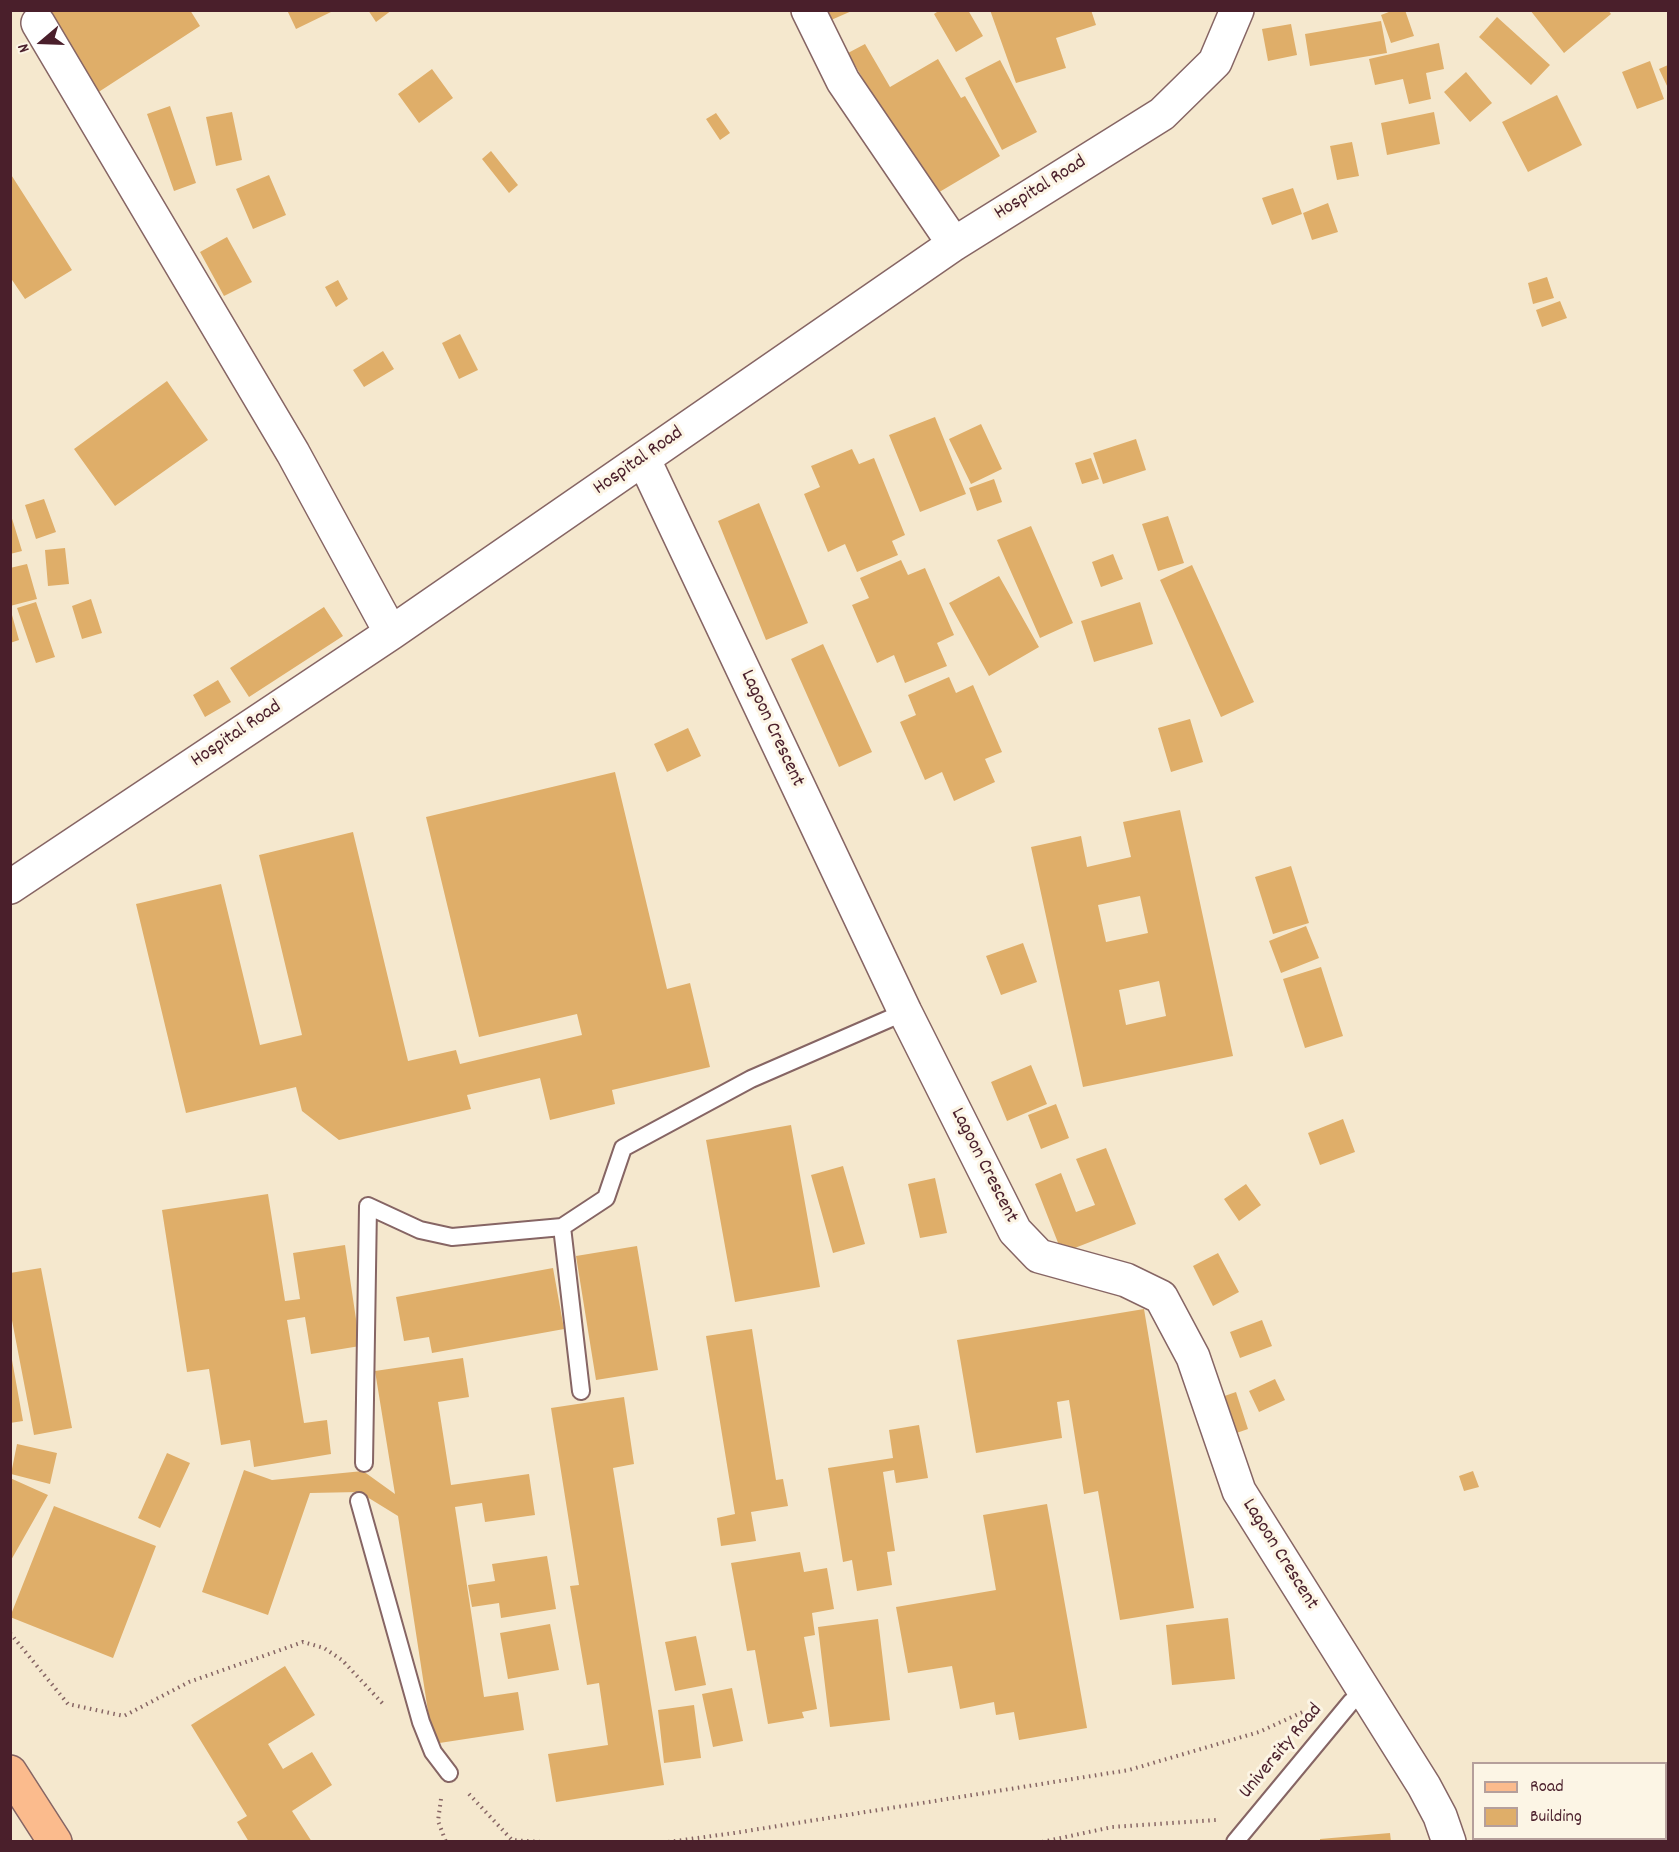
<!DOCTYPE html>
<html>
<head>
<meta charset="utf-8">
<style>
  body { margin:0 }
  #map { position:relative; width:1679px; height:1852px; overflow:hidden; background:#f5e8ce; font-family:Dekko,sans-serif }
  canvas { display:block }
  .frame { position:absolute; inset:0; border:12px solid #4a1f2b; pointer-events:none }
  .legend { position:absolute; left:1472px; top:1762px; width:195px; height:78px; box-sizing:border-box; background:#fcf5e5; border:2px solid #b59f9b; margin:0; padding:8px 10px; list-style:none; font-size:18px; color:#4a1f2b }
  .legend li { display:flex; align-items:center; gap:12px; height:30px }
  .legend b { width:30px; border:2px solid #b59f9b }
  .north { position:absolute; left:12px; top:12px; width:60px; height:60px; -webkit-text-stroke:4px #fcf5e5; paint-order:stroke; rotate:251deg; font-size:16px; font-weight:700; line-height:24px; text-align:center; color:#4a1f2b }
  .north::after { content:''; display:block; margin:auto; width:21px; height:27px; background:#4a1f2b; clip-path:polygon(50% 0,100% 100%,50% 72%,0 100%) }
</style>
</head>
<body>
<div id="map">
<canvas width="1679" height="1852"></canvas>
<div class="frame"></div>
<ul class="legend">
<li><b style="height:8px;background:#fbbb8d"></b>Road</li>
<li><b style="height:16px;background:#dfae69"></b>Building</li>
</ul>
<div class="north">N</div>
</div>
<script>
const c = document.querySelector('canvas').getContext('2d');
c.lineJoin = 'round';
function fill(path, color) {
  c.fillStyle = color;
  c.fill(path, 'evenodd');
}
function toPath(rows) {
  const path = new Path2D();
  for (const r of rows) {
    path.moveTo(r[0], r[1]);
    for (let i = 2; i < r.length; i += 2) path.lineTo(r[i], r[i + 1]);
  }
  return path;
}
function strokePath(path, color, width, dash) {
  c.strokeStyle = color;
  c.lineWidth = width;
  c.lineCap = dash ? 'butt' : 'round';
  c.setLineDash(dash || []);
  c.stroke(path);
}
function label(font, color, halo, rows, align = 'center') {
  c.font = font + ' Dekko,sans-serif';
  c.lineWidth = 6;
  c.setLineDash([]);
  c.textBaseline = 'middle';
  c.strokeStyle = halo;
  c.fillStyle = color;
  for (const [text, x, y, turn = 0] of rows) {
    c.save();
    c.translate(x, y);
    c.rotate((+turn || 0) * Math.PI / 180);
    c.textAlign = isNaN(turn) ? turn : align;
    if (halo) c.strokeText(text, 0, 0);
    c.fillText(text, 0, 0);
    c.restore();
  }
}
fill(toPath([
  [40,10,190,10,200,26,94,95],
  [287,10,330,10,331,12,296,29],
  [368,10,392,10,376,22],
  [816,10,854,10,822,24],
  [940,10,968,10,983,36,956,52,934,14],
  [990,10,1091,10,1096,25,1056,38,1066,68,1016,83],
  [1394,10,1405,10,1414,36,1391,43,1381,15],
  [1530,10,1608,10,1611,14,1564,53],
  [1497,17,1550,65,1531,85,1479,37],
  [1381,21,1387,53,1310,66,1305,34],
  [1291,24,1297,55,1268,61,1262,29],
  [1439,43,1444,69,1426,73,1431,99,1409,104,1403,79,1375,85,1369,59],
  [865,44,890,87,938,59,961,98,965,96,1000,156,931,197,848,53],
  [1000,60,1037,132,1002,150,965,78],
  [1650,61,1664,99,1637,109,1622,72],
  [1668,65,1668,88,1659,69],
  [432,69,453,98,419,123,398,94],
  [1466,72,1492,103,1470,122,1444,92],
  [1557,95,1582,145,1528,172,1502,122],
  [170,106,196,183,174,191,147,114],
  [232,112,242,160,216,166,206,117],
  [1434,112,1440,144,1387,155,1381,123],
  [716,113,730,133,720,140,706,119],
  [1352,142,1359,176,1337,180,1330,146],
  [491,151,518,185,509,193,482,159],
  [10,173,72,270,25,299,10,277],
  [269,175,286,215,253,229,236,189],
  [1293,188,1302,214,1272,225,1262,198],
  [1328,203,1338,232,1312,240,1303,213],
  [227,237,252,282,224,296,200,252],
  [1547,277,1554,298,1533,304,1528,283],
  [338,280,348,299,336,307,325,287],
  [1560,301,1567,318,1542,327,1536,310],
  [460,334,478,370,459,379,442,343],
  [383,351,394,369,364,387,353,370],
  [167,381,208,440,115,506,74,449],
  [935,417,966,494,920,512,889,435],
  [981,424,1002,469,971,484,949,439],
  [1136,439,1146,470,1103,484,1093,453],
  [852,449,859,464,874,458,905,535,892,541,898,555,857,572,845,544,828,552,804,494,820,487,811,466],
  [1091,458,1099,479,1082,484,1075,463],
  [994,479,1002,502,977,511,969,488],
  [44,499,56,532,36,539,25,505],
  [759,503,808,623,766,640,718,521],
  [10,512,22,551,10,554],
  [1168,516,1184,563,1158,571,1142,524],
  [1031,526,1073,623,1040,638,997,540],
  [65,548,69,584,48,586,45,550],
  [1113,554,1123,579,1101,587,1092,562],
  [901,560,908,575,925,568,954,635,937,643,947,666,905,683,894,655,877,663,852,605,869,598,860,578],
  [27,564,37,599,10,606,10,568],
  [1192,565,1254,702,1221,717,1160,580],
  [999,576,1039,647,989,676,949,603],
  [91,599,102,633,82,639,72,606],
  [36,602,55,657,36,663,17,608],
  [1140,602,1153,644,1094,662,1081,621],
  [324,607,343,636,249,697,230,668],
  [12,615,19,640,10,643,10,616],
  [823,644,872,752,839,767,791,659],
  [949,677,956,693,973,685,1002,752,985,759,995,782,954,801,942,772,925,780,900,722,916,715,908,695],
  [218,680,231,702,205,717,193,695],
  [1190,719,1203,762,1171,772,1158,728],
  [688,728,701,756,667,772,654,744],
  [615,772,667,989,690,983,710,1067,612,1090,615,1104,550,1120,540,1078,467,1095,471,1109,339,1140,302,1111,296,1087,186,1113,136,904,221,884,260,1045,302,1035,259,855,353,832,408,1061,456,1050,460,1064,582,1035,577,1014,479,1037,426,817],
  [1180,810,1233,1056,1083,1087,1031,847,1081,836,1087,867,1131,857,1123,822],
  [1140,896,1148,933,1106,942,1098,905],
  [1159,981,1166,1016,1126,1025,1119,990],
  [1291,866,1309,923,1273,934,1255,877],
  [1306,926,1319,958,1281,973,1269,941],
  [1023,943,1037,982,1001,995,986,956],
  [1321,967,1343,1036,1305,1048,1283,979],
  [1031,1065,1047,1104,1007,1121,991,1082],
  [1056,1104,1069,1138,1041,1149,1028,1115],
  [1343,1119,1355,1152,1320,1165,1308,1133],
  [791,1125,820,1287,735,1302,706,1140],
  [1106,1148,1136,1224,1062,1253,1035,1184,1061,1173,1076,1212,1095,1205,1076,1159],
  [843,1166,865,1244,833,1253,811,1175],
  [935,1178,947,1233,920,1238,908,1184],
  [1246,1184,1261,1205,1239,1221,1224,1199],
  [268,1194,285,1301,300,1299,293,1253,345,1245,360,1346,311,1354,305,1317,287,1320,304,1423,327,1420,331,1454,254,1467,250,1440,221,1445,209,1369,187,1372,162,1210],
  [637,1246,658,1370,596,1380,576,1256],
  [1218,1253,1239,1292,1213,1306,1193,1266],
  [41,1268,72,1428,34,1435,10,1310,10,1273],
  [553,1268,564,1329,432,1353,429,1337,404,1341,396,1297],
  [1144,1309,1194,1608,1120,1620,1098,1491,1084,1494,1069,1400,1057,1402,1062,1438,976,1453,957,1340],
  [1262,1320,1272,1346,1240,1358,1230,1332],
  [752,1329,776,1480,783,1479,788,1506,751,1512,756,1541,721,1546,717,1518,735,1514,706,1336],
  [463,1358,469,1397,438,1402,451,1485,529,1474,535,1515,485,1522,482,1503,455,1507,484,1697,518,1692,524,1730,433,1744,398,1516,359,1492,310,1493,268,1615,202,1592,244,1470,272,1480,363,1471,395,1494,375,1371],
  [12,1360,23,1421,10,1423,10,1361],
  [1275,1379,1285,1400,1259,1412,1249,1391],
  [1236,1392,1248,1429,1225,1437,1213,1400],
  [624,1397,634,1464,613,1468,664,1785,556,1802,548,1754,608,1745,599,1683,587,1685,570,1586,579,1585,551,1408],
  [919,1425,928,1478,896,1483,894,1470,883,1472,895,1551,887,1552,892,1585,857,1591,852,1560,843,1562,828,1468,893,1458,889,1430],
  [17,1444,57,1453,50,1484,11,1474],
  [167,1453,190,1463,160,1528,138,1518],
  [1473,1471,1479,1487,1464,1491,1459,1476],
  [10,1478,48,1495,10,1562],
  [1047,1504,1087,1728,1019,1740,1014,1712,996,1715,994,1702,960,1709,952,1666,908,1673,896,1607,996,1590,983,1515],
  [54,1506,156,1546,113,1658,10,1617],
  [800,1552,804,1572,827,1568,834,1609,812,1613,815,1635,804,1637,817,1709,802,1712,804,1718,768,1724,755,1650,747,1651,731,1563],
  [547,1556,556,1609,501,1618,499,1603,472,1607,468,1585,495,1581,492,1564],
  [1228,1618,1235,1679,1172,1685,1166,1625],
  [878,1619,890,1720,830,1727,818,1627],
  [550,1624,559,1670,508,1679,500,1633],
  [696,1636,706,1685,675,1691,665,1642],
  [285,1666,315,1715,268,1744,283,1769,312,1752,332,1785,292,1811,312,1842,249,1842,237,1822,247,1816,191,1725],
  [732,1688,743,1741,713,1747,702,1694],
  [694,1705,701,1758,664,1763,658,1710],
  [1390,1833,1391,1842,1320,1842,1320,1839]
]), '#dfae69');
const lane = toPath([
  [562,1227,581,1391],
  [364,1463,368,1206,420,1230,452,1237,562,1227,606,1198,623,1148,751,1079,905,1012],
  [359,1501,421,1722,433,1752,449,1773],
  [1235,1842,1351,1702,1364,1691]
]);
const street = toPath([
  [808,10,843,81,954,244],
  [38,23,293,453,391,633],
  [644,460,905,1012,1015,1231,1039,1256,1126,1280,1161,1297,1193,1357,1239,1491,1424,1786,1440,1816,1449,1842],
  [10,887,391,633,954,244,1162,114,1215,62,1237,10]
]);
const primary = toPath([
  [10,1772,55,1842]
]);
strokePath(lane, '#866564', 20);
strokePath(street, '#866564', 36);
strokePath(primary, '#866564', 36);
strokePath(toPath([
  [10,1633,68,1704,124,1716,189,1682,303,1642,324,1648,342,1660,385,1706],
  [469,1794,512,1840,541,1842],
  [441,1799,438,1821,446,1842],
  [668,1842,734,1833,1129,1770,1259,1732,1305,1711],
  [1042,1842,1112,1827,1216,1820]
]), '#866564', 4, [1.5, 4.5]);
strokePath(lane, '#fff', 16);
strokePath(street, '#fff', 33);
strokePath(primary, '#fbbb8d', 33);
label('20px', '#4a1f2b', '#fcf5e5', [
  ["Hospital Road",1041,189,-32],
  ["Hospital Road",639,462,-35],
  ["Lagoon Crescent",771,729,65],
  ["Hospital Road",237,735,-34],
  ["Lagoon Crescent",983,1166,63],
  ["Lagoon Crescent",1279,1555,58],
  ["University Road",1282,1752,-50]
]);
</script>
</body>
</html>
